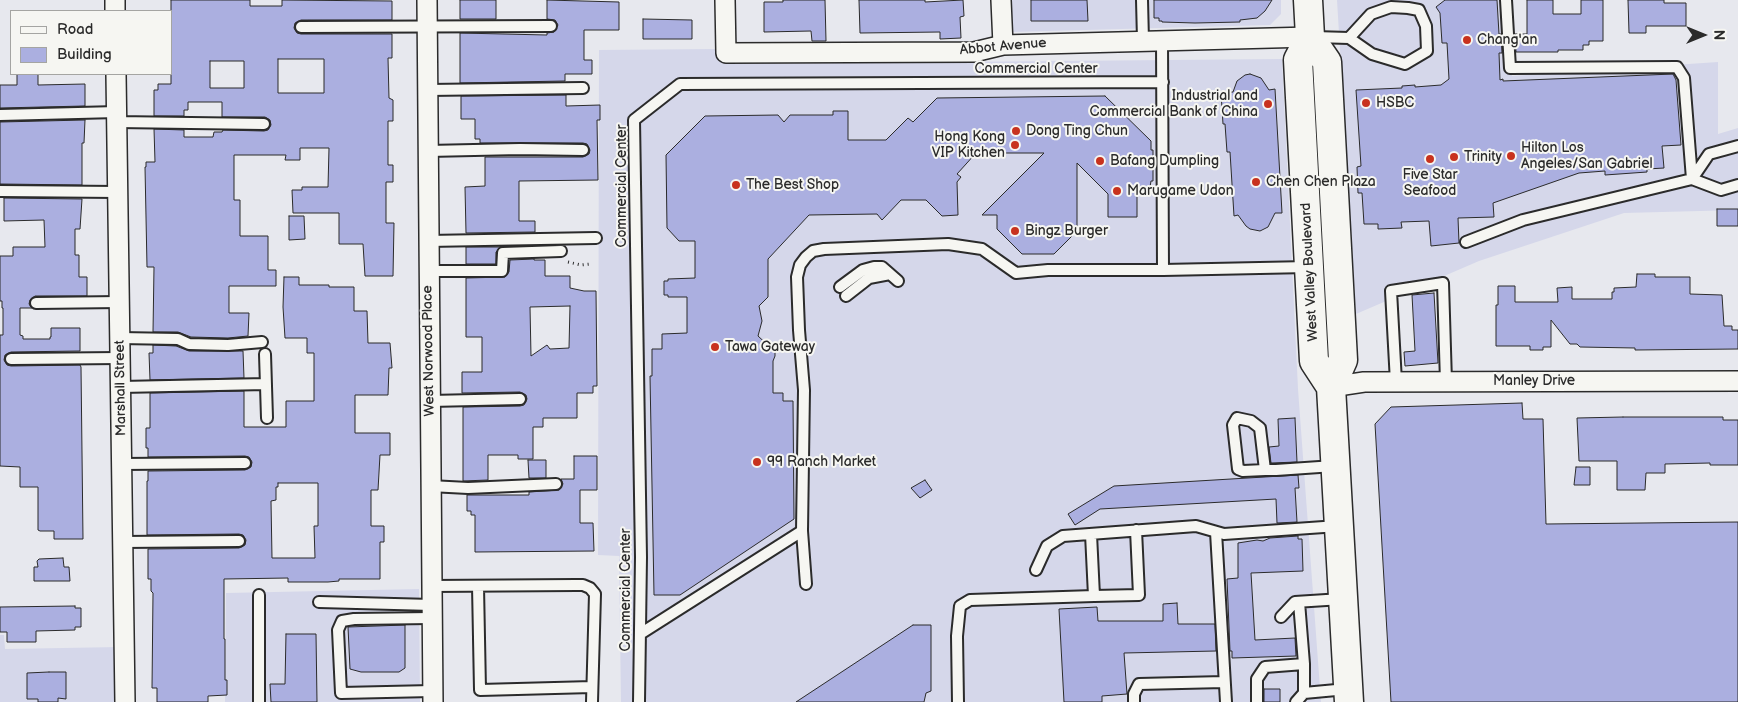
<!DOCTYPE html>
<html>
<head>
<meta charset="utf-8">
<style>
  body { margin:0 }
  #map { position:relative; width:1738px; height:702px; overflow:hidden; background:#e7e8ee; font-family:"Balsamiq Sans",sans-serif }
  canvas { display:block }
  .legend { position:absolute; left:10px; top:10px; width:162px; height:65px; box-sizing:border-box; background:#f6f6f2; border:1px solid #a5a5a2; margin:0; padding:6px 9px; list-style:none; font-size:15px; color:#2b2b2b }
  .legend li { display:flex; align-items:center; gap:10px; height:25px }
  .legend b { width:25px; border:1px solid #a5a5a2 }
  .north { position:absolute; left:1678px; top:10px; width:50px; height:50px; -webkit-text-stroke:4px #f6f6f2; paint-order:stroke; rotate:90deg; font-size:14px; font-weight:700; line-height:20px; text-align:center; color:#2b2b2b }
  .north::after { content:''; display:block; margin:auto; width:18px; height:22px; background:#2b2b2b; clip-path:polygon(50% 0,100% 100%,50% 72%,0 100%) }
</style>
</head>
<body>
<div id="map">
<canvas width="1738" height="702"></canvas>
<ul class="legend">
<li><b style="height:6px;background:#f6f6f2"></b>Road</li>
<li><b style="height:14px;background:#abafe0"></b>Building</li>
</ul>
<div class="north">N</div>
</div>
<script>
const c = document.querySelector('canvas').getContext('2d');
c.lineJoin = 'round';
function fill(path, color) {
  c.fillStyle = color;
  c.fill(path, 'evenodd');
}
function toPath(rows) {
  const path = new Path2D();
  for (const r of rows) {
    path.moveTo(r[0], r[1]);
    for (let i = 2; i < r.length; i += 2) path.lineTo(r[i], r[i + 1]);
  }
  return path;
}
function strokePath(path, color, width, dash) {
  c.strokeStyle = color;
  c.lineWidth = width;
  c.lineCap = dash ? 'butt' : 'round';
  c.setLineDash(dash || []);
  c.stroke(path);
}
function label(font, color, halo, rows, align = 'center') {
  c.font = font + ' "Balsamiq Sans",sans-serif';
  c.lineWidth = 4;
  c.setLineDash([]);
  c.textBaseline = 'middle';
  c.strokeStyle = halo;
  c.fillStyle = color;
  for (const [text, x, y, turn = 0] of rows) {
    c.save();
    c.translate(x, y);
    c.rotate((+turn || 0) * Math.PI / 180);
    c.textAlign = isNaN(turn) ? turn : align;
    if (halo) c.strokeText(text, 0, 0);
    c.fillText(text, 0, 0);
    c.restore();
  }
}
fill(toPath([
  [1011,0,1281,0,1281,14,1270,25,1012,32],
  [1337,0,1510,0,1512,76,1718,62,1718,134,1738,128,1738,210,1624,213,1479,261,1356,314],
  [716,49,726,64,1282,59,1298,389,1321,702,621,702,619,556,598,555,599,50],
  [419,589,420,702,225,702,226,593],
  [0,635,4,635,5,649,120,647,120,702,0,702]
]), '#d5d7ea');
const building = toPath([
  [171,0,250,0,250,6,282,6,282,0,392,1,392,20,301,20,295,23,294,28,297,33,301,34,392,34,392,58,388,58,389,98,393,100,393,121,388,121,388,165,393,165,393,182,386,182,386,223,394,223,393,276,365,276,363,244,339,244,339,213,293,213,292,190,302,190,302,187,328,187,329,148,300,148,300,160,285,160,286,155,234,155,234,200,240,200,240,236,268,236,268,270,276,270,276,286,229,286,229,313,249,313,248,336,228,338,191,337,178,332,153,332,154,267,147,267,145,167,146,167,146,162,155,162,154,129,184,130,184,137,213,137,214,132,222,132,223,130,264,131,268,130,271,125,270,120,265,117,222,117,222,102,188,102,188,110,184,110,184,116,154,116,154,90,158,90,158,84,171,84,171,0],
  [278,59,324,59,324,93,278,93,278,59],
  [210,61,244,61,244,88,210,88,210,61],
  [460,0,496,0,496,19,460,19,460,0],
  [547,0,619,2,619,30,584,30,584,60,592,60,592,74,565,74,565,81,460,83,460,33,547,35,547,33,554,32,558,25,555,20,547,19,547,0],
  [783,0,825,0,826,41,812,41,811,31,764,32,764,2,783,2,783,0],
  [859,0,925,0,925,2,963,0,964,16,960,17,961,38,940,39,940,32,860,33,859,0],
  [1031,0,1087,0,1088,21,1031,21,1031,0],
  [1154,0,1272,0,1265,11,1257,18,1240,20,1240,22,1195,23,1162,22,1162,21,1159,21,1159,18,1154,18,1154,0],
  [1445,0,1497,0,1499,34,1501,34,1502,53,1499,53,1500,80,1503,79,1503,81,1673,74,1676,80,1681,145,1662,146,1664,168,1647,169,1647,172,1605,175,1605,171,1579,173,1493,203,1494,217,1458,218,1459,243,1431,246,1429,221,1401,222,1402,228,1378,229,1378,224,1364,224,1362,193,1358,193,1357,167,1361,166,1356,90,1402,88,1402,86,1415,85,1415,87,1441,85,1449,79,1447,43,1442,43,1440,13,1436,7,1445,0],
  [1527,0,1553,0,1553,14,1581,14,1581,0,1603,0,1603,41,1589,41,1589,45,1583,45,1583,50,1558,50,1558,52,1516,52,1515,34,1527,34,1527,0],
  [1628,0,1664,0,1664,3,1686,3,1686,26,1646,26,1646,33,1629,33,1628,0],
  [643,19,692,20,692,39,643,39,643,19],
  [17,74,38,74,38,85,85,84,85,106,0,108,0,85,17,85,17,74],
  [1250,74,1261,78,1269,90,1275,89,1282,213,1275,213,1268,227,1260,231,1250,229,1246,226,1238,215,1234,216,1230,152,1227,152,1225,124,1223,124,1221,93,1233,92,1237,81,1245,75,1250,74],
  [566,95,566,106,600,105,600,120,597,120,598,180,519,181,519,221,535,221,535,232,466,233,465,187,485,186,485,157,583,157,589,154,590,150,587,144,583,143,480,143,480,139,475,139,475,119,461,119,461,96,566,95],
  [1105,96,1151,141,1151,150,1153,150,1153,181,1151,181,1149,193,1137,193,1137,217,1108,217,1108,194,1077,163,1077,231,1054,254,1022,254,997,229,997,215,982,215,1044,153,976,153,957,174,961,177,957,182,958,215,942,216,926,200,901,200,882,220,877,214,809,215,768,259,768,297,759,306,762,321,758,336,771,348,775,348,775,356,773,361,773,393,783,393,783,401,793,401,794,519,680,595,654,595,650,376,652,376,652,349,662,349,662,334,687,333,687,297,668,297,668,295,664,295,664,281,668,281,668,279,695,278,695,241,679,241,667,228,666,155,705,116,778,115,784,122,790,115,833,115,833,111,848,111,848,140,886,140,908,118,913,122,937,98,1105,96],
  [85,120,84,143,82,143,82,185,0,184,0,122,85,120],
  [4,198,82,199,80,229,75,229,75,255,79,255,79,277,87,277,87,296,35,296,30,300,29,304,32,308,20,308,20,335,23,336,23,339,50,339,50,337,51,337,51,328,80,328,80,351,11,352,5,355,4,360,7,365,11,366,80,365,81,367,83,539,54,539,54,531,40,531,38,530,38,487,20,487,20,467,0,466,0,335,3,335,3,308,2,308,2,301,0,301,0,256,13,256,13,247,45,247,44,220,4,221,4,198],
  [1717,209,1738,209,1738,226,1717,226,1717,209],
  [289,216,304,216,305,239,289,240,289,216],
  [466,247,501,247,496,252,496,264,466,264,466,247],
  [534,259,534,260,545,260,545,276,570,276,570,288,584,291,596,291,597,386,593,386,593,393,577,393,577,418,543,418,543,427,533,427,533,459,518,459,518,455,488,455,488,480,463,481,463,407,520,406,524,405,527,399,526,395,520,392,462,393,462,372,482,372,482,337,466,337,466,278,505,277,509,272,510,260,534,259],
  [570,306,569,348,550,349,547,345,531,356,530,307,570,306],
  [1637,274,1655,274,1655,277,1690,277,1690,294,1722,295,1724,326,1732,326,1732,330,1738,330,1738,349,1635,350,1635,348,1580,347,1577,344,1570,344,1551,320,1551,347,1543,347,1543,350,1530,350,1530,346,1496,346,1496,305,1498,305,1498,286,1515,286,1515,302,1558,302,1557,288,1572,287,1572,299,1612,299,1612,292,1614,292,1614,288,1636,287,1637,274],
  [284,277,299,277,299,285,329,285,329,287,354,287,354,311,367,311,368,343,390,343,392,368,389,368,388,395,355,395,355,433,390,433,390,455,380,455,378,490,371,490,371,526,384,526,384,542,380,542,380,579,339,579,339,581,328,582,288,582,288,578,224,579,224,639,225,639,225,680,227,680,227,695,208,696,208,702,157,702,157,688,152,688,153,593,151,591,151,579,148,579,148,549,239,548,245,545,246,540,243,535,239,534,147,535,147,481,148,481,148,471,245,470,251,467,252,462,249,457,245,456,148,457,148,448,146,448,146,428,150,428,150,393,244,391,244,427,286,427,286,401,314,401,314,353,307,353,307,338,285,338,283,307,284,277],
  [278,483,318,483,318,526,314,526,315,558,272,558,271,501,276,500,276,487,278,487,278,483],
  [1434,293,1438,363,1405,366,1404,352,1415,351,1412,295,1434,293],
  [153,345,176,346,189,351,243,351,244,378,150,380,149,353,153,353,153,345],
  [1522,403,1523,419,1543,419,1546,524,1738,522,1738,702,1391,702,1375,424,1391,407,1522,403],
  [1623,417,1723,417,1723,420,1738,420,1738,465,1710,465,1710,463,1665,464,1665,473,1646,473,1645,490,1617,490,1617,461,1579,461,1577,418,1623,417],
  [1295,418,1297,462,1271,463,1269,447,1279,446,1278,419,1295,418],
  [574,456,597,456,597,490,580,490,580,523,593,523,594,551,475,552,475,515,471,515,471,511,467,511,467,495,529,495,529,492,559,490,563,484,561,479,574,479,574,456],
  [528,460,546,460,546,478,529,478,528,460],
  [1576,467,1590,467,1590,485,1574,485,1576,467],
  [1298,475,1299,488,1295,488,1297,522,1277,523,1276,499,1100,509,1075,525,1068,514,1114,486,1298,475],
  [925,480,932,490,920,498,911,488,925,480],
  [1298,536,1298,539,1302,539,1303,571,1251,573,1255,640,1295,638,1296,656,1232,658,1232,651,1230,651,1227,579,1238,578,1238,543,1257,540,1263,541,1270,538,1298,536],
  [63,558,64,567,69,567,70,581,34,581,34,567,38,567,37,561,39,559,63,558],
  [1177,603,1178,624,1215,624,1216,651,1124,653,1127,694,1102,696,1102,702,1064,702,1059,609,1097,607,1098,621,1163,621,1163,604,1177,603],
  [75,606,75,608,81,608,81,627,75,627,75,630,36,631,36,642,7,642,7,632,0,632,0,607,75,606],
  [405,625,405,668,399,672,361,672,350,669,348,627,405,625],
  [913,625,931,625,931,691,926,693,924,702,796,702,913,625],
  [286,634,316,634,317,702,271,702,270,684,285,684,286,634],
  [49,672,66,672,66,699,58,698,58,702,38,702,38,699,27,699,27,673,49,672],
  [1264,689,1280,689,1280,702,1264,702,1264,689]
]);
fill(building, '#abafe0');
strokePath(building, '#2b2b2b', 1);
const service = toPath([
  [1142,0,1143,40],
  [1506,0,1510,68,1677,67,1684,78,1692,179],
  [301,27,551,26],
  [1314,37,1349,38,1372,54,1405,64,1427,51,1426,26,1419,10,1408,8,1391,7,1371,14,1349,38],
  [1162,40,1163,270,1308,267],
  [428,90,583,88],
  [0,115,117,112],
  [117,122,264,124],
  [428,151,520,149,583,150],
  [1692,179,1709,154,1738,146],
  [0,191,118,192],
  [428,241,596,238],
  [1466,242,1523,220,1692,179,1721,190,1738,185],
  [428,271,502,271,503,253,561,251],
  [840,287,863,270,874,267,882,267,898,281],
  [846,296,869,278,890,274],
  [36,303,120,302],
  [120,338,178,339,189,344,228,345,262,342],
  [265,354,267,418],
  [11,359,120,358],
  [1396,382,1391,291,1443,283,1446,382],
  [121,387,266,384],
  [430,401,520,399],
  [122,464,245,463],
  [1265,470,1260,428,1251,421,1237,418,1233,425,1238,469,1243,471,1265,470,1276,470,1334,466],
  [430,486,468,488,556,484],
  [1216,532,1226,702],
  [1091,534,1094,596,1139,595,1136,530],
  [123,542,239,541],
  [1036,570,1047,546,1063,536,1196,526,1224,534,1338,526],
  [806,584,802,531,804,390,799,330,797,277,800,265,806,257,813,251,824,249,948,244,982,249,1016,273,1048,270,1163,270],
  [431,586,576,585,583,585,590,588,595,594,592,702],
  [478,586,480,690,592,687],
  [259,595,259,702],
  [319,602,432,605],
  [1299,602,1304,664],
  [1281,617,1295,602,1342,599],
  [431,618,354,619,342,621,338,630,341,693,432,691],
  [640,634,802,531],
  [639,702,641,557,634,120,680,84,1163,82],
  [958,702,957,636,960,606,970,600,1094,596],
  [1134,702,1134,694,1139,684,1224,682],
  [1257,702,1257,679,1265,667,1304,664,1304,693],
  [1296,702,1304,693,1347,689]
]);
const minor = toPath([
  [115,0,115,11],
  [427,0,433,702],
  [725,0,726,53,974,52,1003,45,1310,37],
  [1001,0,1003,45],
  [116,74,125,702],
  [1331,387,1364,382,1738,381]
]);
const primary = toPath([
  [1308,0,1310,37,1327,62,1343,360,1331,387,1349,702],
  [1310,37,1298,60,1314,361,1331,387]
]);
strokePath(service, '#2b2b2b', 14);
strokePath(minor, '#2b2b2b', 22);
strokePath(primary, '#2b2b2b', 31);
strokePath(toPath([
  [568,262,581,265,591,264]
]), '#2b2b2b', 3, [1, 4]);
strokePath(service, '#f6f6f2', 10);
strokePath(minor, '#f6f6f2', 19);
strokePath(primary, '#f6f6f2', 28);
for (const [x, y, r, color] of [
  [1467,40,5,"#c8321e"],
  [1366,103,5,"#c8321e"],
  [1268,104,5,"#c8321e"],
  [1016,131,5,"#c8321e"],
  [1015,145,5,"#c8321e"],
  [1511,156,5,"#c8321e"],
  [1454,157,5,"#c8321e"],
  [1430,159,5,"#c8321e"],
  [1100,161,5,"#c8321e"],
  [1256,182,5,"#c8321e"],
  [736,185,5,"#c8321e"],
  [1117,191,5,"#c8321e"],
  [1015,231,5,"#c8321e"],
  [715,347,5,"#c8321e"],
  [757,462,5,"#c8321e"]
]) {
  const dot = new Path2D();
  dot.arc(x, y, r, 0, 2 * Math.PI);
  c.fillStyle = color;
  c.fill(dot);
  strokePath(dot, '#f6f6f2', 2);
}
label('14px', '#2b2b2b', '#f6f6f2', [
  ["Chang'an",1477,40],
  ["Industrial and",1258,96,"right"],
  ["Commercial Bank of China",1258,112,"right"],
  ["HSBC",1376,103],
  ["Dong Ting Chun",1026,131],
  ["Hong Kong",1005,137,"right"],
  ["VIP Kitchen",1005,153,"right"],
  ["Hilton Los",1521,148],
  ["Angeles/San Gabriel",1521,164],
  ["Trinity",1464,157],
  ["Bafang Dumpling",1110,161],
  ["Five Star",1430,175,"center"],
  ["Seafood",1430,191,"center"],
  ["Chen Chen Plaza",1266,182],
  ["The Best Shop",746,185],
  ["Marugame Udon",1127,191],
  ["Bingz Burger",1025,231],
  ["Tawa Gateway",725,347],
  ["99 Ranch Market",767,462]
], 'left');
label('14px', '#2b2b2b', '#f6f6f2', [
  ["Abbot Avenue",1003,47,-5],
  ["Commercial Center",1036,69],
  ["Commercial Center",622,186,-90],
  ["West Valley Boulevard",1310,272,-93],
  ["West Norwood Place",429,351,-91],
  ["Manley Drive",1534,381],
  ["Marshall Street",121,388,-91],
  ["Commercial Center",626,590,-90]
]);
</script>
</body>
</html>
